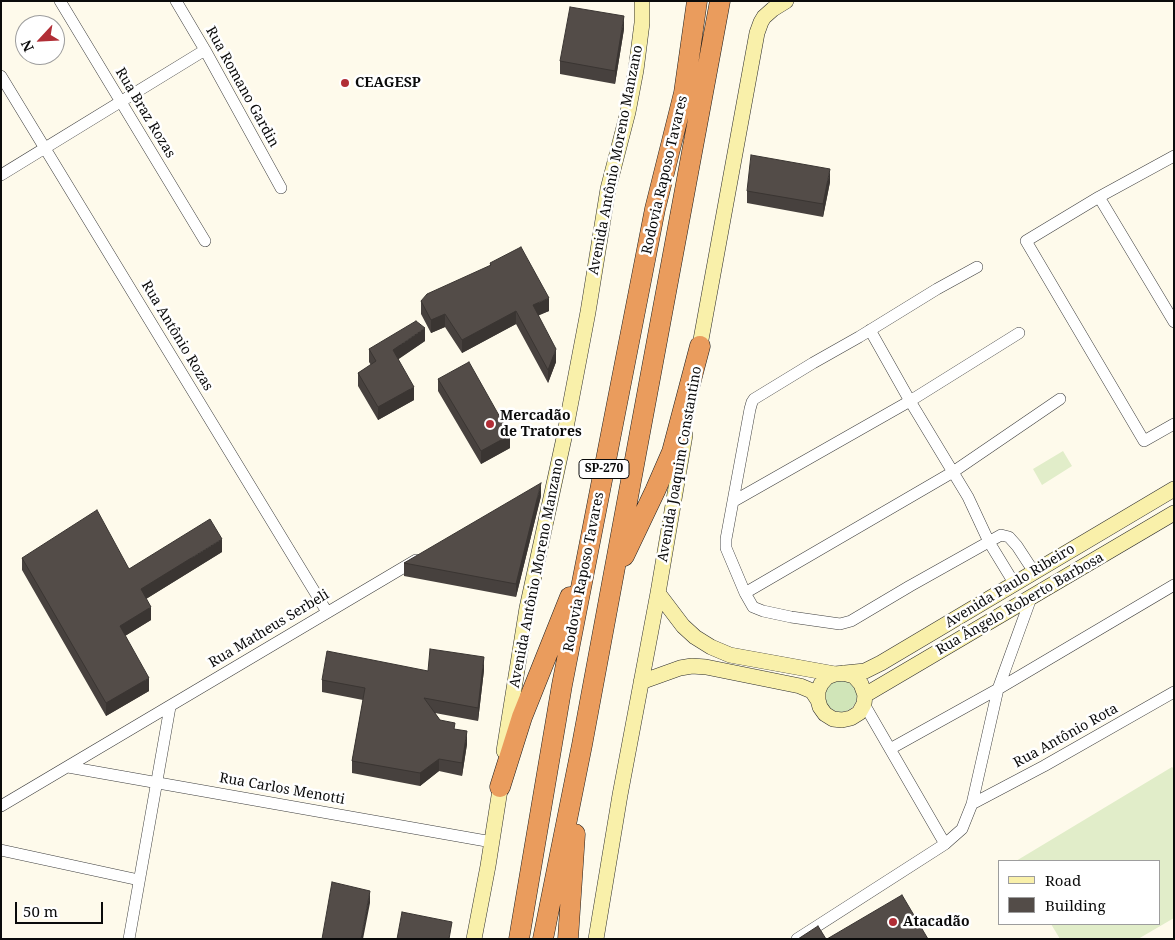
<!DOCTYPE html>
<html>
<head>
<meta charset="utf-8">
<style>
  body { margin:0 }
  #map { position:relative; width:1175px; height:940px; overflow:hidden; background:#fefaeb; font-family:"Noto Serif",serif }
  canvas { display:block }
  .frame { position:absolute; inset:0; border:2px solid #0b0b0b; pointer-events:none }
  .legend { position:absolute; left:998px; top:860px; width:162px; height:65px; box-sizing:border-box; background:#fff; border:1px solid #9d9d9d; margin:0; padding:6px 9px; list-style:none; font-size:15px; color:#0b0b0b }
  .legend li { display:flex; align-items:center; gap:10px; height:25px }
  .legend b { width:25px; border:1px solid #9d9d9d }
  .north { position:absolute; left:15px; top:15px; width:50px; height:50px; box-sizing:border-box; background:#fff; border:1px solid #9d9d9d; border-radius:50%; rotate:245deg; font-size:14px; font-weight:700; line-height:20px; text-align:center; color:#0b0b0b }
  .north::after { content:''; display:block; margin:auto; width:18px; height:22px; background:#b12e36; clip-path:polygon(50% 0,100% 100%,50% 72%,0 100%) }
  .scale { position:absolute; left:15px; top:902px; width:88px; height:22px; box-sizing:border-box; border:2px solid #0b0b0b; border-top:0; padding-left:6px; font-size:15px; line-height:18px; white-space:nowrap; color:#0b0b0b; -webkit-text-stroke:4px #fff; paint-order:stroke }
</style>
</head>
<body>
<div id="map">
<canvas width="1175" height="940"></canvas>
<div class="frame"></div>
<ul class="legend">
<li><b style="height:6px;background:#f9f0aa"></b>Road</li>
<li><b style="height:14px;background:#534c48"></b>Building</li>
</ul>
<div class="north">N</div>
<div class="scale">50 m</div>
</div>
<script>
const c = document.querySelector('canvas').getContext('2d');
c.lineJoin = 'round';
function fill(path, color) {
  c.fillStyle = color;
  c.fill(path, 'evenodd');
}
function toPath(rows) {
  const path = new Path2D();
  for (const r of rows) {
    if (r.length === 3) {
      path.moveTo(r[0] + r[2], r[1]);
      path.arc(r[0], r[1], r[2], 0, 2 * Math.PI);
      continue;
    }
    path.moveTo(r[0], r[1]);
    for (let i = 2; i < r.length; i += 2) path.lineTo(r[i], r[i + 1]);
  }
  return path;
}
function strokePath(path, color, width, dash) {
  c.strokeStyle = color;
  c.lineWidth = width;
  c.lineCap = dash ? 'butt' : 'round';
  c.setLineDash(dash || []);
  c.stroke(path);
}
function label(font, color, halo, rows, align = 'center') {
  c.font = font + ' "Noto Serif",serif';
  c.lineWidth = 5;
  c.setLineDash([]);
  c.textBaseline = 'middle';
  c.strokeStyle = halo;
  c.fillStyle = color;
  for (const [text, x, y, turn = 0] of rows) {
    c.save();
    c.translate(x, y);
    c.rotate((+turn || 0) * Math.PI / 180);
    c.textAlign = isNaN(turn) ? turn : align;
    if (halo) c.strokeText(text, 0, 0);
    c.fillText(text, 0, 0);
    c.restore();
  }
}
fill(toPath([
  [841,696,16]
]), '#d0e5b8');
fill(toPath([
  [1063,451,1072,466,1042,485,1033,469],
  [1172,767,1174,769,1174,918,1138,939,1060,939,1051,924,1159,924,1159,861,1016,861]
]), '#e1edc9');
const street = toPath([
  [60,1,205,241],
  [176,1,205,50,281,188],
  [1,76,327,612],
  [1174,156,1099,197,1026,241,1144,441,1174,424],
  [1,175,205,50],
  [1099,197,1174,322],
  [977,267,937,289,859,337,813,363,754,399,752,402,750,409,726,539,726,548,745,593,753,607,763,611,791,617,840,624,851,621,910,586,1001,535,1009,537,1017,546,1034,572],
  [870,330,910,401,968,497,989,542,1014,583],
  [734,501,910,401,1019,333],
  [745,593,953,472,1060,399],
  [864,704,945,844],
  [890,749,998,689,1174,585],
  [68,767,492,842],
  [972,804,1044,766,1174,692],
  [1,806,416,560],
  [1,850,139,880],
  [129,939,170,707],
  [797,939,945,844,962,829,972,804,998,689,1031,598]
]);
const secondary = toPath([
  [698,356,757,33,761,22,764,17,773,9,786,1],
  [658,593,683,626,695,637,711,647,730,655,835,674],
  [843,673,854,676,861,684,865,695,864,704,859,713,851,718,842,720,833,719,825,714,820,707,818,700,818,691,821,684,827,677,835,674,865,671,881,663,1174,489],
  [641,682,680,668,692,666,706,667,800,686,812,691,818,700],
  [865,695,1174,513],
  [504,751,527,608,564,438,588,312,608,189,628,112,636,70,642,23,642,1],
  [474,939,488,866,502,777],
  [596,939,620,795,658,593,685,435]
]);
const highway = toPath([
  [624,556,655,491,672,452,700,346],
  [500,787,522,717,570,597],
  [519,939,562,685,655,209,684,93,697,1],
  [543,939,582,745,720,1],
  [568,939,575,834]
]);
strokePath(street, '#3e3e3e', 12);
strokePath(secondary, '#2d2d2d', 16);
strokePath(highway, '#1c1c1c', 21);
strokePath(street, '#fff', 11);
strokePath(secondary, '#f9f0aa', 15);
strokePath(highway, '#ea9c5d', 20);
fill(toPath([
  [624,29,615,84,560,74,560,61],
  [830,182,823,217,747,203,747,191],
  [490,263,549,311,538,315,556,362,548,383,516,324,462,353,445,327,431,333,421,314,421,301,490,266],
  [425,341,398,359,414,400,378,420,358,386,358,373,371,365,369,362,369,349],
  [438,379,510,448,481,464,438,391],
  [541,496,516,597,404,576,404,563],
  [222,552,146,599,151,620,125,636,149,691,106,716,22,570,22,558,129,569],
  [484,670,478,721,435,713,440,720,455,729,467,744,462,776,439,771,420,786,352,773,352,761,363,700,322,692,322,680,428,671]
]), '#47413e');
fill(toPath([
  [624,16,624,29,615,84,615,71],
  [830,169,830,182,823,217,823,204],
  [549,298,549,311,533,318,533,305],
  [516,311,516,324,462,353,462,340],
  [445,314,445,327,431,333,431,320],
  [425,328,425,341,393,363,393,350],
  [556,349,556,362,548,383,548,370],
  [414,387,414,400,378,420,378,407],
  [510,435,510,448,481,464,481,451],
  [541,483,541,496,516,597,516,584],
  [222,539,222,552,141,602,141,589],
  [151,607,151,620,120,639,120,626],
  [484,657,484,670,478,721,478,708],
  [149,678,149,691,106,716,106,703],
  [467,731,467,744,462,776,462,763],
  [439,759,439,771,420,786,420,773],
  [370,891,370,903,363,939,361,939]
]), '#3a3532');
const building = toPath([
  [570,7,624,16,615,71,560,61,570,7],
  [751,155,830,169,823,204,747,191,751,155],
  [521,247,549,298,533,305,556,349,548,370,516,311,462,340,445,314,431,320,421,301,427,294,491,265,490,263,521,247],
  [416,321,425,328,393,350,414,387,378,407,358,373,376,361,369,349,416,321],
  [469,362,510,435,481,451,438,379,469,362],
  [541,483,516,584,404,563,541,483],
  [97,510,129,569,210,519,222,539,141,589,151,607,120,626,149,678,106,703,22,558,97,510],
  [430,649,484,657,478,708,424,698,440,720,455,723,454,729,467,731,462,763,439,759,420,773,352,761,365,688,322,680,327,651,428,671,430,649],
  [332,882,370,891,361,939,322,939,332,882],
  [902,895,928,939,827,939,902,895],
  [402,912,452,922,449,939,397,939,402,912],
  [818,926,826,939,798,939,818,926]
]);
fill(building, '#534c48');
strokePath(building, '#3a3532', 1);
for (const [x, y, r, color] of [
  [345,83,5,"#b12e36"],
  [490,424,5,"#b12e36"],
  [893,922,5,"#b12e36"]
]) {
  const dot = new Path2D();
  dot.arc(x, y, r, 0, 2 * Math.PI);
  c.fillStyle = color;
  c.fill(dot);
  strokePath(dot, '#fff', 2);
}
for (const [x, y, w] of [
  [604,469,50]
]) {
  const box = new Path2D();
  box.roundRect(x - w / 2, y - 9.5, w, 19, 4);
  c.fillStyle = '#fff';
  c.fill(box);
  strokePath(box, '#0b0b0b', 1);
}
label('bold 12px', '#0b0b0b', null, [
  ["SP-270",604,469]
]);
label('bold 14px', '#0b0b0b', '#fff', [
  ["CEAGESP",355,83],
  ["Mercadão",500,416],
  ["de Tratores",500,432],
  ["Atacadão",903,922]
], 'left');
label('14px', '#0b0b0b', '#fff', [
  ["Rua Romano Gardin",242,87,61],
  ["Rua Braz Rozas",145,113,59],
  ["Avenida Antônio Moreno Manzano",616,160,-79],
  ["Rodovia Raposo Tavares",665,175,-77],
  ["Rua Antônio Rozas",177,336,59],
  ["Avenida Joaquim Constantino",680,464,-80],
  ["Rodovia Raposo Tavares",584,572,-79],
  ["Avenida Antônio Moreno Manzano",537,573,-79],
  ["Avenida Paulo Ribeiro",1010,586,-31],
  ["Rua Ângelo Roberto Barbosa",1020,604,-30],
  ["Rua Matheus Serbeli",269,629,-31],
  ["Rua Antônio Rota",1066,736,-29],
  ["Rua Carlos Menotti",282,789,10]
]);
</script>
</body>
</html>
